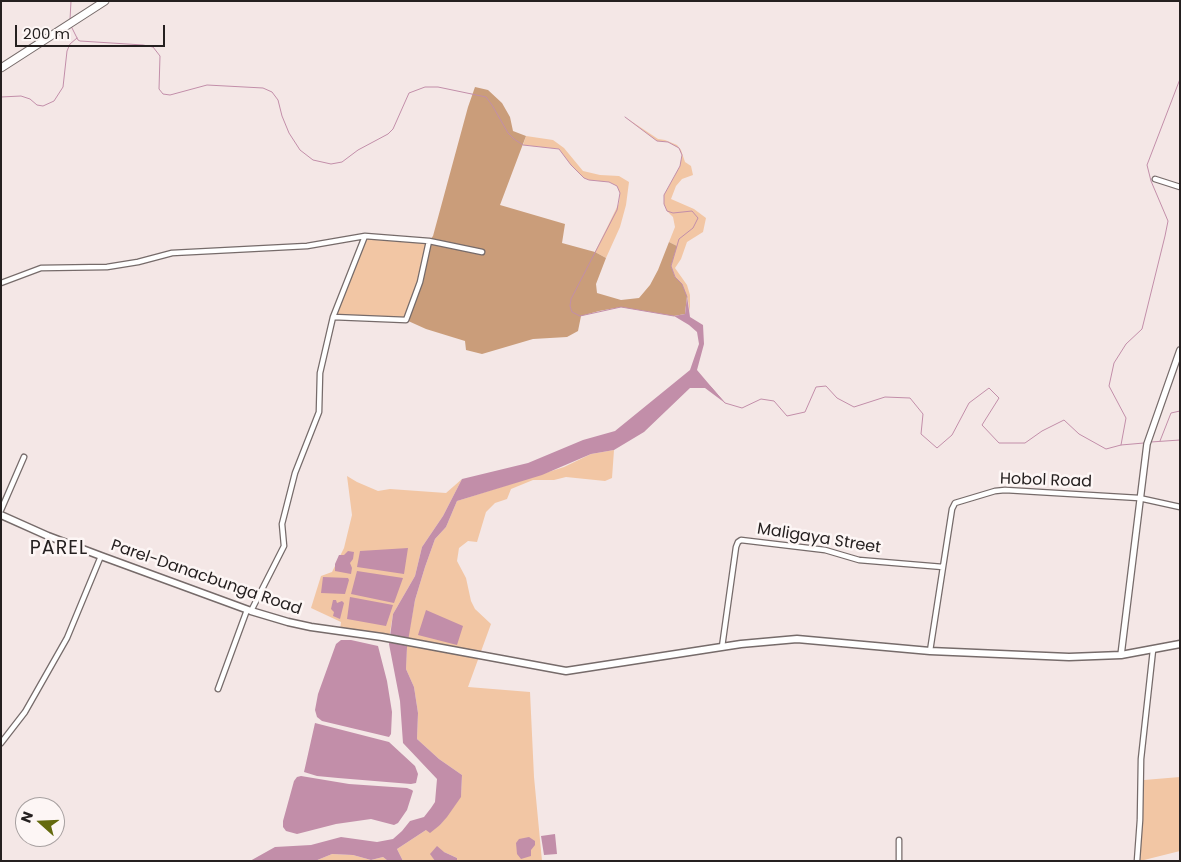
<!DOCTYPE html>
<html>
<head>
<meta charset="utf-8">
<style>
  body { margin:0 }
  #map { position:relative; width:1181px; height:862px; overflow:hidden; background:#f4e7e6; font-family:Poppins,sans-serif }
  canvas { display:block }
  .frame { position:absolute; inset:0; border:2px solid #252020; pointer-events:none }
  .north { position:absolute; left:15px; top:797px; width:50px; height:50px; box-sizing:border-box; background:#fdf6f5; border:1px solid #a7a0a0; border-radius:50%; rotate:290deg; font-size:14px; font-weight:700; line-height:20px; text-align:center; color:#252020 }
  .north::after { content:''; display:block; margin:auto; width:18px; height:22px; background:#646a0e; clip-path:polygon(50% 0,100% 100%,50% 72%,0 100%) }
  .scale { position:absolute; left:15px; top:25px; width:150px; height:22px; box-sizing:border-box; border:2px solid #252020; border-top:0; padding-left:6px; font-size:15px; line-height:18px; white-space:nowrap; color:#252020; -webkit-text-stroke:4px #fdf6f5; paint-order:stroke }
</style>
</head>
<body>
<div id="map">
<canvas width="1181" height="862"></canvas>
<div class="frame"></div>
<div class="north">N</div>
<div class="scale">200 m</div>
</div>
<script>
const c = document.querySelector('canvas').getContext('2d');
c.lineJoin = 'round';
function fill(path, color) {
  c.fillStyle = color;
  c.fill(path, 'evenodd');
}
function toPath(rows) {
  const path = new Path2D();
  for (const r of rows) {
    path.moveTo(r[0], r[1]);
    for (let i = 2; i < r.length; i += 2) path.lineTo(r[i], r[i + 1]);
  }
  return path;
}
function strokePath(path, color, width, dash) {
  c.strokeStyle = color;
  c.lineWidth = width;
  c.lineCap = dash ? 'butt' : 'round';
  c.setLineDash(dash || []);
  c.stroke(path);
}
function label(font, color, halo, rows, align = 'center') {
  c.font = font + ' Poppins,sans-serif';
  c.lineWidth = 5;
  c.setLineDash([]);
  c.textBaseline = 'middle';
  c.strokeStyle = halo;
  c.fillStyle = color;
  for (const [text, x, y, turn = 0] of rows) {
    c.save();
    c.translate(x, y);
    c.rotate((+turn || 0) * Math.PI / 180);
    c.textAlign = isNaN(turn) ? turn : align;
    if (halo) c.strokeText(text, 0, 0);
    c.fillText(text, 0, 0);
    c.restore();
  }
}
fill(toPath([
  [625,117,658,139,665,140,677,145,681,150,685,162,691,166,693,175,682,179,676,186,671,199,694,209,706,218,703,232,687,242,681,259,675,268,687,285,690,295,690,312,687,296,682,284,675,277,671,266,677,246,669,242,675,227,673,217,667,211,664,204,664,195,680,166,682,155,679,148,668,142,657,141],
  [526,136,553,140,564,148,583,171,600,175,619,176,629,182,626,205,620,227,606,258,595,252,619,203,620,193,617,186,609,182,589,180,584,178,571,165,559,149,523,145],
  [365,236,429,241,420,282,406,320,333,317],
  [614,450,612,478,605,481,566,477,554,480,533,480,511,489,507,499,495,503,486,512,477,542,468,541,459,548,457,561,466,578,471,601,475,609,491,624,468,687,530,692,534,777,542,861,457,861,457,858,444,852,431,854,435,861,403,861,397,849,426,830,440,825,461,796,462,775,439,759,417,739,418,713,414,687,406,669,407,642,415,600,425,567,435,539,446,527,457,501,564,467,591,454],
  [347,476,357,482,378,491,390,489,446,493,462,479,443,516,422,547,415,576,393,614,389,639,340,631,341,622,311,608,321,576,332,572,344,548,352,515],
  [1180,777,1180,851,1140,861,1144,780],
  [332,854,353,855,371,860,383,857,388,861,315,861]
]), '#f2c6a4');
fill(toPath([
  [475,87,488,90,502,103,510,117,513,131,526,136,500,205,565,224,562,243,595,252,606,258,596,284,597,293,621,300,639,298,650,285,658,270,669,242,677,246,671,266,675,277,682,284,687,296,685,314,674,316,621,307,599,311,581,316,578,331,567,337,533,339,482,354,466,350,465,341,426,329,406,320,420,282,429,241,433,236,468,107]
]), '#ca9d7a');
fill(toPath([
  [687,296,690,317,703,325,704,344,697,370,725,403,705,388,690,388,644,432,614,450,591,454,542,475,457,501,446,527,435,539,425,567,415,600,407,647,406,669,414,687,418,713,417,739,439,759,462,775,461,797,447,817,440,825,430,833,426,830,397,849,403,861,388,861,383,857,371,860,353,855,332,854,315,861,250,861,275,847,311,845,341,837,377,842,393,839,402,831,410,821,424,817,431,808,435,802,437,779,403,743,400,701,389,644,393,614,415,576,422,547,443,516,462,479,528,463,583,440,615,431,690,370,699,344,697,332,689,325,674,316,685,314],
  [408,548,404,574,357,567,360,551],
  [348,551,354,552,353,559,350,563,352,568,351,574,335,571,335,564,339,555,344,555],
  [357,571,403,578,394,603,351,594],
  [323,577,348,578,349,580,345,594,321,593],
  [350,597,393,605,386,626,347,619],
  [333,600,336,600,337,603,342,601,344,603,340,619,333,616,334,612,331,609],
  [426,610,463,626,457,645,418,635],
  [341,640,351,640,378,646,387,681,392,712,391,734,389,737,322,721,317,717,315,710,318,694,336,644],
  [315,723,389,742,415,766,418,774,416,783,411,784,338,778,317,776,304,772],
  [301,776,349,784,407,788,412,790,413,791,407,810,398,823,394,825,371,819,336,824,297,834,286,831,283,827,283,821,294,781,297,777],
  [555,834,557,854,544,855,541,836],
  [529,837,535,841,535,845,531,850,531,856,521,859,517,854,516,843,519,839],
  [437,846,444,852,457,858,457,861,435,861,430,854]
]), '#c28ea9');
strokePath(toPath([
  [70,20,71,1],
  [71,26,78,40,80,41,143,45,153,47,160,56,159,89,163,94,170,95,207,85,263,88,272,92,278,100,282,116,289,133,300,150,313,160,331,164,342,162,358,150,388,134,393,129,409,93,425,87,438,87,486,97,492,105,508,133,514,139,523,145,559,149,571,165,584,178,589,180,609,182,617,186,620,193,617,210,571,299,570,306,572,312,580,316,621,307,674,316],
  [1,97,21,96,30,99,37,105,43,106,54,101,63,87,67,51,70,44,77,38],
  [625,117,657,141,668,142,679,148,682,155,680,166,664,195,664,204,667,211,673,213,692,211,698,218,693,228,679,239,671,266,675,277,682,284,687,297],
  [710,386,725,403,742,408,761,399,774,401,787,416,805,412,816,387,826,386,837,398,854,407,885,397,910,398,923,414,921,434,937,448,952,435,969,403,989,388,999,398,982,425,999,443,1025,443,1042,431,1064,420,1079,434,1106,449,1121,445,1144,443],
  [1160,441,1171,413,1180,411],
  [1151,442,1180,440],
  [1121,445,1126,418,1109,386,1114,363,1126,344,1142,329,1165,236,1168,221,1151,181,1147,165,1180,79]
]), '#c28ea9', 1);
const minor = toPath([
  [1155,179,1180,187],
  [429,241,482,252],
  [1,283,41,268,107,267,138,262,172,253,307,246,365,236,429,241,420,282,406,320,333,317],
  [1,510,24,457],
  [251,611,284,546,282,524,295,473,319,412,320,373,333,317,365,236],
  [722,647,736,547,738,542,741,540,825,550,859,560,943,567],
  [930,651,952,509,955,503,995,491,1005,490,1139,498,1180,507],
  [218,689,247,610],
  [1,743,25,712,67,638,101,556],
  [899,840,899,861],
  [1137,861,1140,820,1141,759,1153,650]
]);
const tertiary = toPath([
  [1121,655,1147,444,1180,350]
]);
const secondary = toPath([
  [1,515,48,536,101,556,251,611,288,622,311,627,382,637,566,671,741,644,797,639,930,651,1069,657,1121,655,1180,644]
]);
const primary = toPath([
  [1,68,105,1]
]);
strokePath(minor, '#766b6a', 7);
strokePath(tertiary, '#766b6a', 8);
strokePath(secondary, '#766b6a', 9);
strokePath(primary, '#766b6a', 9);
strokePath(minor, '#fff', 4.5);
strokePath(tertiary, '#fff', 5.5);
strokePath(secondary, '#fff', 6);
strokePath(primary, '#fff', 7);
label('16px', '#252020', '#fdf6f5', [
  ["Hobol Road",1046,481,2],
  ["Maligaya Street",819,539,9],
  ["Parel-Danacbunga Road",206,578,19]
]);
c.letterSpacing = '1px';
label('19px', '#252020', '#fdf6f5', [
  ["PAREL",59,549]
]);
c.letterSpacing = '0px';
</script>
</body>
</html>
